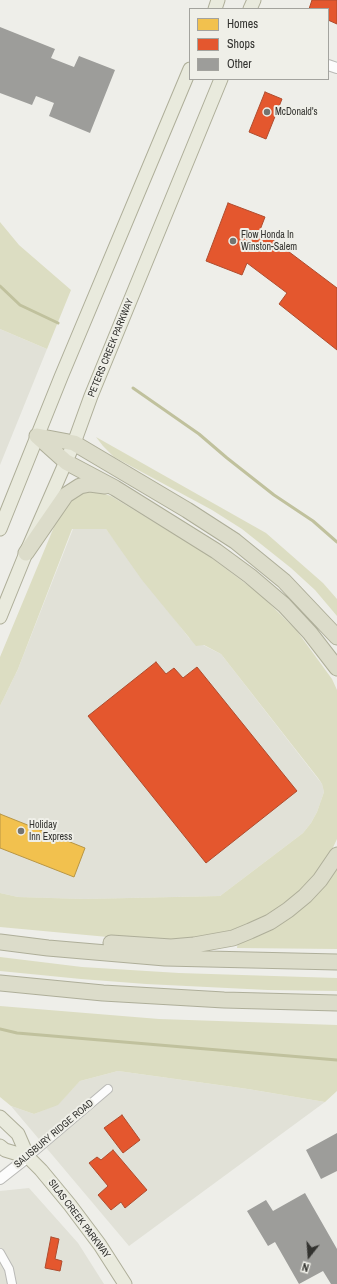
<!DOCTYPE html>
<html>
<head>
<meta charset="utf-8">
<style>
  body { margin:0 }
  #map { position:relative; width:337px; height:1284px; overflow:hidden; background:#eeeee9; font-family:"Archivo Narrow",sans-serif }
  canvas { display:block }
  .legend { position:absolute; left:189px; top:8px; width:140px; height:72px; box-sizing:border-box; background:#efefe8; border:1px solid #a3a39e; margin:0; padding:5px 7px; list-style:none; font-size:12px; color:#32322f }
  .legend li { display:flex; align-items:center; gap:8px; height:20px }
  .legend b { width:20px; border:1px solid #a3a39e }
  .north { position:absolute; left:289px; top:1236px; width:40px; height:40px; -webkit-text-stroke:3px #efefe8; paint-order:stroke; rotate:197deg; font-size:11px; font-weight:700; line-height:16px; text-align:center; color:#32322f }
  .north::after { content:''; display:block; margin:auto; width:14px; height:18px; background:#32322f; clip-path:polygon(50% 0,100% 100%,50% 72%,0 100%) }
</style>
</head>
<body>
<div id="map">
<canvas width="337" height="1284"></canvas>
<ul class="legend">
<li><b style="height:11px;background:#f2c14e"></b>Homes</li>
<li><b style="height:11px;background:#e4572e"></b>Shops</li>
<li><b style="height:11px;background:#9d9d9a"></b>Other</li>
</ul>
<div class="north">N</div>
</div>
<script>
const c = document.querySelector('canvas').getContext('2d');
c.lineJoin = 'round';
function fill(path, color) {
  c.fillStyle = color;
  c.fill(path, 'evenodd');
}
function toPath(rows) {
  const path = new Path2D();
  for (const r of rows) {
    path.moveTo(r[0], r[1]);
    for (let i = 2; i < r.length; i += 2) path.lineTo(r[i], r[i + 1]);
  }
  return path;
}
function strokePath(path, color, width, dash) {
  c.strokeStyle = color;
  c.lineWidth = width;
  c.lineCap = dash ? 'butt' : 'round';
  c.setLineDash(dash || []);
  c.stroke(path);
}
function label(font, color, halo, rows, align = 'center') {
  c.font = font + ' "Archivo Narrow",sans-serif';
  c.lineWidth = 4;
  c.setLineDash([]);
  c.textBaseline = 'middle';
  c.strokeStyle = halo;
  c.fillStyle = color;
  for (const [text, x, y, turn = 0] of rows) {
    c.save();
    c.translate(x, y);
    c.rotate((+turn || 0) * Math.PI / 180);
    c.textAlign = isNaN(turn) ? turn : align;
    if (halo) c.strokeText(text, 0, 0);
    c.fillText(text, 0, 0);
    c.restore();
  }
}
fill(toPath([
  [0,329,47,349,0,465],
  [73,529,106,529,189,638,221,654,322,784,324,792,317,812,311,823,303,833,220,896,84,899,18,897,0,893,0,706,18,669],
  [118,1071,248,1089,325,1102,129,1246,11,1106,34,1114,58,1104,80,1081],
  [29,1188,78,1243,104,1284,0,1284,0,1191]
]), '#e1e1d7');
fill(toPath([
  [0,222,19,245,71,290,47,349,0,329],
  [96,437,266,533,323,583,337,599,337,616,315,590,291,568,242,529,212,510,114,457,103,446],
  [82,489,96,491,111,496,205,553,261,595,297,631,332,679,337,690,337,839,329,856,316,873,307,884,289,901,258,920,218,935,182,940,151,941,0,927,0,893,18,897,84,899,220,896,303,833,311,823,317,812,324,792,322,784,318,778,221,654,204,645,196,646,142,580,106,529,72,529,18,669,0,706,0,657,61,510],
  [337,863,337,949,237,948,238,940],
  [0,957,82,967,179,973,337,978,337,991,268,990,146,984,81,979,0,971],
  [0,1006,159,1019,337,1025,337,1091,325,1102,248,1089,118,1071,80,1081,58,1105,34,1114,11,1106,0,1097]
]), '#dcddc2');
const homes = toPath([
  [0,814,85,848,74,877,0,848,0,814]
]);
fill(homes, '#f2c14e');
strokePath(homes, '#b89645', 1);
const shops = toPath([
  [312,0,337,0,337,24,328,20,328,9,309,9,312,0],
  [265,92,282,99,266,139,249,132,265,92],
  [228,203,265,217,260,230,337,288,337,350,279,304,287,293,247,263,242,275,206,261,228,203],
  [156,662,166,674,174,668,183,678,197,667,297,791,206,863,88,716,156,662],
  [122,1115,140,1140,123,1153,104,1128,122,1115],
  [113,1150,147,1190,125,1208,121,1202,111,1210,98,1195,108,1186,89,1163,97,1157,101,1160,113,1150],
  [51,1237,59,1239,55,1259,62,1261,60,1271,45,1268,51,1237]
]);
fill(shops, '#e4572e');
strokePath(shops, '#af4c2e', 1);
strokePath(toPath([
  [0,286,20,305,58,323],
  [133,388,199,434,227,458,274,495,313,521,337,542],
  [0,1029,17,1033,337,1060]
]), '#c0c19d', 3);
fill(toPath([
  [0,27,55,49,51,58,74,67,79,56,115,70,90,133,49,116,54,103,36,96,32,105,0,93],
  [337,1133,337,1171,321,1179,306,1150],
  [305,1193,337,1249,337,1284,331,1284,323,1271,299,1284,275,1242,268,1246,247,1211,266,1200,273,1211]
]), '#9d9d9a');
const minor = toPath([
  [28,1157,108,1089],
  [0,1253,9,1269,12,1284]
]);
const tertiary = toPath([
  [328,65,337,68],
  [0,1179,28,1157]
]);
const primary = toPath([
  [215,9,218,0],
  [250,9,254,0],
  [0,529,61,377,190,69],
  [0,617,26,553,74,443,91,396,221,79],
  [0,1117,18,1134,28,1157,41,1170,70,1205,100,1245,125,1284],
  [0,1146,5,1150,28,1157]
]);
const motorway = toPath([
  [37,436,66,462,115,488,216,551,250,576,284,605,310,633,337,668],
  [37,436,74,443,187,510,235,541,284,581,337,637],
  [26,553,66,495,80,486,90,484,105,486],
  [0,942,48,948,165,958,337,962],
  [111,943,171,947,194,945,233,938,250,931,270,922,288,910,305,896,320,880,337,855],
  [0,983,103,993,224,1000,337,1003]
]);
strokePath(minor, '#b9b9b6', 10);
strokePath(tertiary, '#b9b9b6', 12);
strokePath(primary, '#aeae99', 15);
strokePath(motorway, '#aeae99', 17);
strokePath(minor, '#fcfcfc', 8);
strokePath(tertiary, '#fcfcfc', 10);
strokePath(primary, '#e9eadd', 13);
strokePath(motorway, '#dcdcca', 15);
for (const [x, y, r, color] of [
  [267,112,4,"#747470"],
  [233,241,4,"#747470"],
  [21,831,4,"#747470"]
]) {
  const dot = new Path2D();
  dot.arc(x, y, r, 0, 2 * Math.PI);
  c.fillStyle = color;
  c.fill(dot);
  strokePath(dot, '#efefe8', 1.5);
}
label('10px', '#32322f', '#efefe8', [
  ["McDonald's",275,112],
  ["Flow Honda In",241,235],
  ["Winston-Salem",241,247],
  ["Holiday",29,825],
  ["Inn Express",29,837]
], 'left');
label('10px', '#32322f', '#efefe8', [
  ["PETERS CREEK PARKWAY",111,348,-68],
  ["SALISBURY RIDGE ROAD",54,1134,-40],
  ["SILAS CREEK PARKWAY",79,1219,53]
]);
</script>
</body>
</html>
